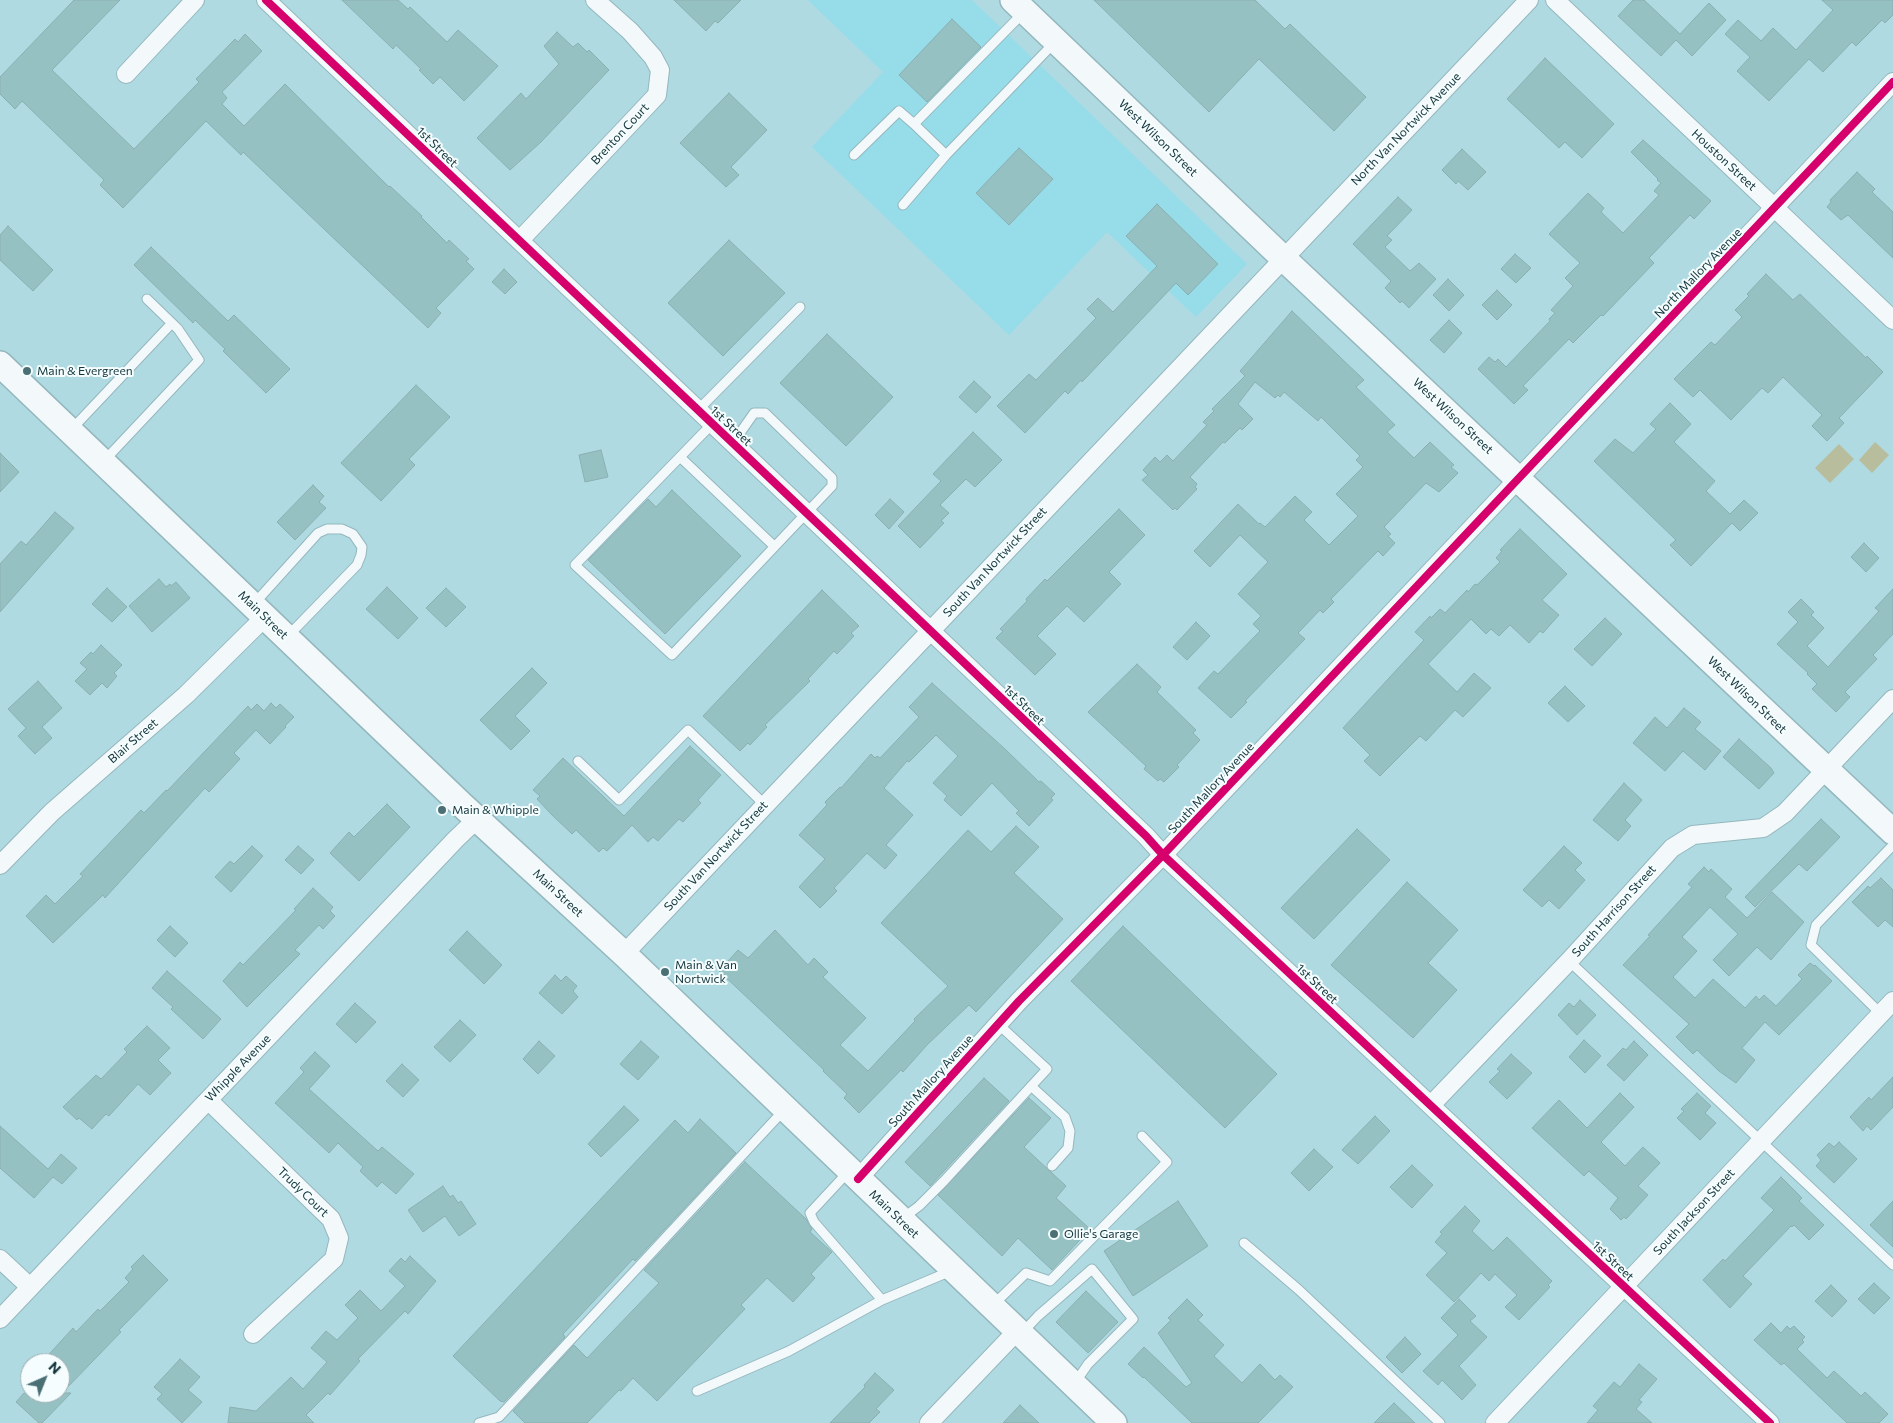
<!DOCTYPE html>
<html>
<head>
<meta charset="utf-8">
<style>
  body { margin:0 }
  #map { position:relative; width:1893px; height:1423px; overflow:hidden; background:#afdae2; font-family:Commissioner,sans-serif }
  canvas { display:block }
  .north { position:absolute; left:20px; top:1353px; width:50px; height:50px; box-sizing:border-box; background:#f5fdfe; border:1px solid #9badb0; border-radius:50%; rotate:44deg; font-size:14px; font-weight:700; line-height:20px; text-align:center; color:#13353b }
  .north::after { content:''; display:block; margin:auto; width:18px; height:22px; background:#4a6f75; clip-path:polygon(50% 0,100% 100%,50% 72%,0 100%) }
</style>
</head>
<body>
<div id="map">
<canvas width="1893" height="1423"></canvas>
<div class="north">N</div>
</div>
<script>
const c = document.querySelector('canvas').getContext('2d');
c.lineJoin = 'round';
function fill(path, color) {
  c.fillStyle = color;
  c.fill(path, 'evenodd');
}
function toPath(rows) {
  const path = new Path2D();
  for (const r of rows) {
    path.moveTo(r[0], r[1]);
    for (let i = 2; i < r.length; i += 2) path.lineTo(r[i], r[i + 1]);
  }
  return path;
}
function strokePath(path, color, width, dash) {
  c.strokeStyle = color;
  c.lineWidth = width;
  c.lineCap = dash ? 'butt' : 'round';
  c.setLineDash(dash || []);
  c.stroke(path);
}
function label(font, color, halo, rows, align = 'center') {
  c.font = font + ' Commissioner,sans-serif';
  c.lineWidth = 4;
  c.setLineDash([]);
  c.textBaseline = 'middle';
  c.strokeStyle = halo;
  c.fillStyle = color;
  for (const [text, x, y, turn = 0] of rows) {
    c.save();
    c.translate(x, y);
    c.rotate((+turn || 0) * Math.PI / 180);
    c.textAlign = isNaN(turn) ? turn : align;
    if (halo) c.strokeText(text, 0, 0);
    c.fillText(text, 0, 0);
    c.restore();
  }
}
fill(toPath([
  [808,0,972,0,1247,264,1196,317,1107,232,1009,335,812,147,883,72]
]), '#96dce9');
fill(toPath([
  [1875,442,1889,455,1872,473,1859,460],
  [1839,444,1854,459,1830,483,1815,468]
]), '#b8be9d');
const building = toPath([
  [74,0,120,0,52,70,134,149,199,82,196,79,235,39,238,42,245,34,262,51,222,92,227,98,222,104,244,126,285,84,389,187,390,186,422,216,421,217,447,243,449,240,469,259,466,261,474,269,436,308,441,313,428,328,243,152,241,155,206,121,123,208,100,185,104,180,22,101,15,109,0,94,0,77,74,0],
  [342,0,398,0,408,9,410,7,447,42,458,30,498,66,464,101,440,77,433,84,419,70,421,69,396,45,393,49,342,0],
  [674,0,741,0,718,23,715,21,706,31,674,0],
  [1094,0,1255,0,1285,29,1290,24,1366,97,1334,131,1259,59,1209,112,1094,0],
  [1633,0,1644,0,1680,34,1709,3,1726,20,1692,56,1676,40,1661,56,1618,16,1633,0],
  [1822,0,1893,0,1893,15,1885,23,1882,20,1856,46,1852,42,1823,72,1809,59,1769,101,1737,71,1750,57,1725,34,1738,20,1761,41,1773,28,1796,50,1833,10,1822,0],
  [952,19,981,47,927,102,899,75,952,19],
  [557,32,573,47,578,43,587,52,589,50,609,70,541,142,510,170,477,138,521,93,526,99,559,64,544,46,557,32],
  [1545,58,1614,124,1582,158,1565,142,1559,148,1507,99,1545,58],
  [729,93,767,130,731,167,739,175,726,187,680,143,729,93],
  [1643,140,1711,201,1694,219,1690,215,1649,258,1654,263,1603,316,1601,315,1573,343,1569,339,1523,386,1528,390,1514,404,1478,369,1489,357,1495,362,1498,359,1506,367,1550,321,1549,319,1555,313,1551,310,1573,286,1565,278,1580,263,1549,234,1588,193,1604,208,1601,212,1623,233,1659,195,1654,191,1661,183,1657,180,1658,179,1631,152,1643,140],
  [1019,148,1053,179,1009,225,976,193,1019,148],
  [1462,149,1486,172,1468,190,1458,181,1456,184,1442,170,1462,149],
  [1857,172,1875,189,1872,192,1893,212,1893,258,1848,215,1841,220,1827,207,1831,202,1830,200,1857,172],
  [1398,197,1412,210,1387,236,1392,240,1385,247,1410,271,1419,263,1436,279,1409,308,1402,301,1400,303,1385,288,1391,281,1353,244,1398,197],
  [1157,204,1218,264,1188,295,1176,283,1082,382,1081,380,1068,394,1065,391,1025,433,997,406,1029,374,1036,380,1096,318,1087,309,1098,298,1113,312,1157,266,1126,236,1157,204],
  [8,226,53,270,33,291,0,260,0,235,8,226],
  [729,240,785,293,723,356,668,303,729,240],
  [151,247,228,321,234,315,290,369,266,393,223,351,225,349,195,320,193,323,134,265,151,247],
  [1515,254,1531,268,1516,283,1501,269,1515,254],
  [504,269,517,282,505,294,492,282,504,269],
  [1766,274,1793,300,1800,294,1866,358,1867,356,1883,372,1839,418,1844,423,1827,441,1812,426,1822,415,1783,377,1768,393,1762,388,1731,420,1700,390,1693,397,1674,379,1711,342,1715,345,1742,317,1735,310,1749,296,1747,294,1766,274],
  [1448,279,1464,295,1449,311,1433,295,1448,279],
  [1497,290,1512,305,1497,320,1482,305,1497,290],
  [1292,311,1364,380,1356,387,1395,425,1387,432,1414,458,1430,442,1454,465,1451,467,1458,473,1439,492,1426,483,1384,527,1391,534,1388,536,1395,543,1383,556,1378,551,1331,599,1334,602,1323,613,1320,610,1299,632,1298,633,1305,639,1245,701,1247,702,1231,718,1198,688,1214,671,1218,674,1260,631,1253,624,1261,616,1238,594,1268,562,1240,535,1210,567,1194,551,1238,504,1259,524,1260,523,1265,527,1295,496,1312,512,1304,520,1329,545,1358,516,1336,494,1363,467,1356,460,1360,456,1321,417,1318,421,1284,392,1280,397,1278,395,1275,398,1255,382,1238,404,1253,419,1242,430,1240,428,1225,443,1223,442,1190,477,1197,484,1195,487,1197,489,1177,510,1175,508,1173,510,1142,480,1148,475,1143,470,1155,457,1160,462,1167,455,1173,461,1207,425,1203,422,1214,411,1212,409,1245,376,1240,371,1292,311],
  [1449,320,1462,333,1444,353,1430,340,1449,320],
  [827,334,893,397,846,446,780,383,827,334],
  [974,381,991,397,976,413,959,397,974,381],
  [416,385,450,417,409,459,415,465,381,501,341,463,416,385],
  [1670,403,1691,424,1674,442,1715,481,1706,491,1730,514,1744,500,1758,513,1740,531,1732,523,1691,566,1670,545,1676,540,1594,461,1615,439,1633,453,1656,429,1650,424,1670,403],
  [973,432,1002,460,975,487,966,479,940,505,949,513,941,521,944,523,920,548,898,526,941,481,933,474,973,432],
  [601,450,608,477,585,482,579,455,601,450],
  [0,453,19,472,0,492,0,453],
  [313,485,324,496,319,502,326,508,295,540,277,522,313,485],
  [672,490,741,556,665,634,588,560,648,499,656,507,672,490],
  [890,499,904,512,889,529,875,515,890,499],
  [1119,509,1145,535,1109,572,1121,584,1084,622,1067,606,1037,636,1056,654,1035,675,996,638,1003,631,1000,629,1027,601,1026,599,1045,579,1047,581,1119,509],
  [55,512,74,528,0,612,0,564,21,541,26,545,55,512],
  [1520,529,1567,574,1542,600,1559,615,1543,633,1540,631,1529,643,1510,625,1499,636,1491,629,1486,634,1471,619,1428,664,1457,692,1474,673,1491,688,1463,717,1455,710,1426,741,1420,736,1380,776,1364,761,1370,755,1343,728,1424,640,1415,632,1430,616,1431,618,1440,609,1445,613,1467,590,1468,592,1475,584,1477,585,1500,562,1496,558,1502,551,1500,550,1520,529],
  [1864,543,1879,558,1866,572,1851,557,1864,543],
  [159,579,166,587,170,584,171,586,176,582,190,598,152,632,129,606,159,579],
  [387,587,418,618,398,639,366,609,387,587],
  [107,588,127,607,112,622,92,604,107,588],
  [446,588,466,607,446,627,426,608,446,588],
  [1893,589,1893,634,1873,655,1877,659,1845,692,1850,697,1836,712,1812,689,1817,684,1807,674,1808,673,1777,644,1798,622,1788,612,1801,599,1814,612,1811,615,1824,628,1807,646,1828,667,1879,611,1875,608,1893,589],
  [822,590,859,626,851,633,854,636,837,654,834,651,808,679,810,681,765,725,767,727,750,745,748,743,740,751,703,716,822,590],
  [1605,618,1622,634,1592,666,1574,649,1605,618],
  [1196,622,1210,636,1187,660,1173,647,1196,622],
  [101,645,122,665,114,673,117,676,107,688,102,683,90,695,75,681,87,669,80,663,91,652,93,654,101,645],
  [1137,664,1161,687,1157,692,1196,730,1193,733,1200,740,1177,765,1179,767,1164,782,1160,779,1158,781,1144,769,1146,766,1088,712,1137,664],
  [532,668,547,683,515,716,530,731,511,750,480,720,532,668],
  [38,681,62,708,42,727,52,738,35,754,18,736,26,728,8,709,38,681],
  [932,683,1005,749,1039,782,1041,781,1055,794,1051,798,1053,800,1029,826,1016,813,1019,811,992,783,961,816,944,800,947,796,933,783,958,756,936,735,909,762,907,761,884,788,913,815,886,845,897,855,885,869,867,853,834,888,837,891,820,908,799,887,825,859,799,835,827,805,825,802,840,787,841,788,871,754,875,758,877,756,880,758,919,717,909,707,932,683],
  [1565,686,1585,706,1568,722,1548,703,1565,686],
  [271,703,276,708,280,704,294,717,285,726,286,727,270,744,256,730,234,753,240,759,209,792,205,788,105,898,103,895,53,943,26,916,46,895,55,904,83,876,80,874,141,810,144,813,166,790,167,791,248,706,251,710,257,704,264,711,271,703],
  [1684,708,1701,722,1695,729,1721,751,1705,770,1683,751,1665,771,1633,743,1655,717,1667,728,1684,708],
  [1739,739,1771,768,1774,773,1759,789,1723,757,1739,739],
  [690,746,721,775,698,800,701,803,683,822,679,819,658,841,653,837,648,842,632,825,607,851,603,848,599,852,576,830,572,834,552,815,537,799,540,796,533,790,563,758,624,816,690,746],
  [1624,783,1642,800,1625,820,1631,826,1618,841,1593,820,1624,783],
  [387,804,410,827,359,881,330,853,349,832,354,837,387,804],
  [1821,819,1840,837,1807,871,1799,864,1755,907,1745,897,1821,819],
  [1016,826,1039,847,1014,873,1063,919,976,1012,969,1005,927,1045,903,1072,901,1070,859,1113,844,1098,847,1094,823,1071,824,1070,719,971,738,950,748,958,775,930,808,965,814,958,828,972,823,977,866,1018,840,1045,868,1071,915,1021,914,1019,948,986,881,923,968,830,991,852,1016,826],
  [1357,829,1390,860,1314,939,1281,908,1357,829],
  [252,846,263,856,231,892,215,877,230,861,234,864,252,846],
  [298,846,314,860,301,874,285,860,298,846],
  [1564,846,1582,863,1575,870,1585,880,1559,909,1549,900,1542,907,1523,890,1564,846],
  [1704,867,1709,872,1711,869,1732,889,1725,897,1747,918,1772,892,1804,922,1771,960,1757,947,1729,976,1713,960,1738,934,1710,907,1682,937,1697,951,1673,977,1695,998,1713,979,1745,1008,1756,996,1759,1000,1764,995,1776,1006,1802,979,1798,975,1810,963,1814,966,1815,965,1832,981,1779,1035,1765,1022,1742,1048,1755,1060,1736,1083,1719,1071,1697,1050,1693,1054,1676,1037,1689,1024,1623,965,1650,936,1648,935,1692,887,1688,884,1704,867],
  [1881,878,1893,890,1893,927,1885,920,1878,927,1852,902,1868,886,1870,888,1881,878],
  [1407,882,1458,930,1428,963,1457,990,1413,1038,1331,965,1407,882],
  [313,888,333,907,330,911,335,916,323,929,319,925,295,950,300,954,247,1007,223,981,240,962,243,965,296,910,294,909,313,888],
  [170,926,188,943,175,957,157,940,170,926],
  [1123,926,1277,1074,1225,1128,1071,981,1123,926],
  [467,931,502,965,484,984,449,950,467,931],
  [167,971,221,1019,203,1039,171,1009,173,1007,152,988,167,971],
  [555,975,561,981,566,976,577,986,573,991,578,997,562,1014,539,993,555,975],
  [1580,1000,1596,1015,1577,1035,1558,1015,1569,1003,1574,1007,1580,1000],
  [355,1003,376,1022,356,1043,336,1024,355,1003],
  [460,1020,476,1035,450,1062,434,1047,460,1020],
  [147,1026,170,1048,158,1060,171,1073,150,1095,138,1084,109,1116,106,1114,92,1129,79,1118,77,1120,63,1107,96,1075,101,1079,127,1052,124,1049,147,1026],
  [1584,1040,1601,1056,1585,1073,1569,1057,1584,1040],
  [539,1041,555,1056,538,1074,523,1059,539,1041],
  [641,1041,659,1057,638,1080,620,1064,641,1041],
  [1634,1041,1648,1055,1624,1081,1607,1065,1623,1048,1626,1050,1634,1041],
  [315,1052,330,1066,309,1089,378,1151,382,1147,414,1174,396,1194,382,1182,377,1187,360,1171,363,1167,338,1143,329,1153,275,1103,304,1072,300,1068,315,1052],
  [1511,1054,1532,1073,1507,1099,1489,1082,1500,1071,1497,1069,1511,1054],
  [402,1064,419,1080,403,1097,386,1081,402,1064],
  [1893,1077,1893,1107,1871,1130,1867,1126,1863,1131,1850,1117,1869,1097,1871,1100,1893,1077],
  [984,1078,1009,1101,930,1186,905,1162,984,1078],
  [1620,1093,1634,1107,1601,1142,1625,1166,1643,1147,1660,1163,1638,1186,1648,1195,1626,1219,1624,1217,1621,1220,1610,1209,1618,1198,1589,1171,1584,1176,1532,1128,1559,1100,1587,1128,1620,1093],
  [1697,1093,1711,1106,1705,1113,1716,1123,1700,1140,1677,1118,1684,1111,1681,1109,1697,1093],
  [1029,1098,1051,1118,1024,1147,1066,1186,1056,1198,1090,1229,1052,1270,1018,1238,1002,1256,938,1195,1029,1098],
  [624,1106,639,1120,601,1157,588,1144,624,1106],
  [1375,1116,1390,1131,1358,1164,1342,1150,1375,1116],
  [700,1119,736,1153,635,1261,633,1259,563,1334,565,1337,504,1402,500,1401,453,1356,675,1120,688,1133,700,1119],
  [0,1126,48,1169,61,1154,77,1168,62,1184,53,1177,34,1198,0,1168,0,1126],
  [1839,1142,1857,1159,1834,1183,1816,1166,1821,1160,1817,1155,1829,1143,1834,1147,1839,1142],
  [1314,1149,1333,1167,1309,1191,1291,1173,1314,1149],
  [745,1162,806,1219,812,1229,810,1232,832,1252,811,1274,815,1278,793,1302,767,1278,741,1305,745,1309,657,1401,633,1378,621,1391,619,1390,587,1423,525,1423,513,1411,574,1345,587,1358,659,1283,644,1270,745,1162],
  [1412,1165,1433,1185,1412,1208,1390,1187,1412,1165],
  [1781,1177,1802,1198,1799,1201,1824,1225,1809,1240,1794,1225,1792,1227,1791,1226,1743,1276,1752,1284,1730,1308,1703,1280,1723,1259,1725,1261,1774,1210,1761,1198,1781,1177],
  [443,1186,450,1197,453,1195,458,1203,461,1201,476,1224,459,1236,445,1216,423,1232,408,1210,443,1186],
  [1178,1201,1208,1246,1133,1296,1104,1251,1178,1201],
  [1893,1201,1893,1247,1870,1225,1893,1201],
  [1465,1206,1480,1221,1472,1231,1493,1251,1507,1237,1552,1281,1548,1285,1550,1287,1519,1320,1505,1307,1517,1295,1495,1274,1489,1281,1481,1273,1454,1302,1426,1275,1447,1253,1435,1242,1442,1234,1440,1232,1465,1206],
  [143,1255,168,1280,119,1330,121,1332,62,1393,71,1393,42,1423,39,1423,16,1402,24,1393,60,1393,60,1363,41,1363,73,1328,76,1332,98,1309,100,1311,129,1282,125,1278,133,1269,131,1267,143,1255],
  [410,1256,436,1281,408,1314,405,1311,358,1359,360,1361,330,1395,328,1393,306,1415,314,1423,228,1423,230,1407,256,1411,291,1377,303,1389,327,1362,311,1348,326,1331,337,1340,358,1318,345,1305,360,1290,381,1311,405,1286,389,1271,401,1258,405,1262,410,1256],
  [1874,1283,1890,1298,1874,1314,1858,1299,1874,1283],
  [1831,1285,1847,1301,1832,1317,1815,1301,1831,1285],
  [1086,1291,1118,1322,1088,1353,1056,1322,1086,1291],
  [1187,1299,1203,1315,1198,1320,1224,1345,1214,1356,1242,1383,1260,1364,1275,1380,1280,1375,1293,1387,1258,1423,1192,1423,1144,1377,1143,1378,1128,1364,1144,1347,1186,1387,1192,1383,1158,1333,1171,1320,1168,1318,1187,1299],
  [1459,1299,1476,1316,1470,1321,1487,1337,1459,1366,1476,1385,1462,1400,1442,1380,1438,1385,1423,1371,1458,1335,1441,1318,1459,1299],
  [1771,1323,1781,1333,1787,1326,1790,1329,1794,1326,1805,1337,1802,1340,1804,1342,1797,1349,1827,1378,1834,1371,1861,1396,1865,1392,1888,1414,1879,1423,1847,1423,1784,1363,1781,1365,1754,1340,1771,1323],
  [1405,1337,1421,1354,1402,1373,1386,1357,1405,1337],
  [180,1359,200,1377,188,1390,202,1402,182,1423,157,1399,162,1394,154,1387,180,1359],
  [1639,1364,1657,1379,1639,1400,1642,1402,1636,1409,1652,1423,1587,1423,1598,1410,1593,1406,1614,1382,1620,1387,1639,1364],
  [875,1373,894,1390,876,1409,880,1412,869,1423,830,1423,865,1387,864,1385,875,1373],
  [1394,1403,1415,1423,1374,1423,1394,1403],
  [1020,1405,1039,1423,1003,1423,1020,1405]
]);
fill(building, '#96c1c3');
strokePath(building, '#8bafb1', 1);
const lane = toPath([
  [854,155,899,111,914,124],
  [946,155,914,124,1023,13],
  [903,205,946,155,1054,43],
  [698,410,800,307],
  [712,424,575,565,672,655,832,486,832,478,765,413,754,413,733,443],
  [71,430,172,323],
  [680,457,774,546],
  [103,462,199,360,178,329,147,299],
  [253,605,318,533,327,529,342,529,353,534,362,547,361,555,357,565,288,636],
  [578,761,619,800,688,730,765,805],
  [1569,961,1893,1265],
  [1881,1014,1811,945,1816,925,1893,845],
  [1031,1086,1065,1117,1070,1131,1068,1148,1052,1166],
  [849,1171,810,1213,814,1222,882,1300],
  [903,1218,919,1206,944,1181,1047,1069,998,1024],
  [1244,1243,1299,1290,1440,1423],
  [993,1305,1026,1273,1050,1281,1167,1162,1142,1136],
  [1022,1333,1038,1316,1092,1269,1133,1319,1088,1364,1075,1383],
  [697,1391,789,1351,882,1300,951,1271],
  [479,1423,499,1417,785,1109]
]);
const street = toPath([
  [266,0,914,615,1146,836,1163,855,1770,1423],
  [1555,0,1893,320],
  [126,74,195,0],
  [520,240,657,95,660,70,653,57,630,31,595,0],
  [0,865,52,812,186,695,265,617],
  [624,954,1529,0],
  [208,1100,331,1219,339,1238,334,1259,253,1334],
  [1431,1105,1569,961,1672,848,1693,835,1763,828,1785,813,1893,699],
  [858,1179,1019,1001,1163,855,1893,82],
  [0,1259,30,1287],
  [0,1319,456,839,477,819],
  [929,1423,1017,1331],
  [1495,1423,1893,1001]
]);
const secondary = toPath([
  [1013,0,1283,258,1893,832],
  [0,364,462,805,624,954,1114,1423]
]);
strokePath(lane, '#94b7bd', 11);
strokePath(street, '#94b7bd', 20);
strokePath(secondary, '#94b7bd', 28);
strokePath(lane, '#f3f9fb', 9);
strokePath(street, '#f3f9fb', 18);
strokePath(secondary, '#f3f9fb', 25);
strokePath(toPath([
  [266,0,914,615,1146,836,1163,855,1770,1423],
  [858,1179,1019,1001,1163,855,1893,82]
]), '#d6006c', 8);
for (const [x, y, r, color] of [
  [27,371,5,"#4a6f75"],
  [442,810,5,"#4a6f75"],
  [665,972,5,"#4a6f75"],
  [1054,1234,5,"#4a6f75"]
]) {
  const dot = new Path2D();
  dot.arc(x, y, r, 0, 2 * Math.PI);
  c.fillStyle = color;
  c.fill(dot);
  strokePath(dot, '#f5fdfe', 2);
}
label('12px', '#13353b', '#f5fdfe', [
  ["North Van Nortwick Avenue",1406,129,-46],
  ["Brenton Court",620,134,-47],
  ["West Wilson Street",1158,138,44],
  ["1st Street",437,147,44],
  ["Houston Street",1724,160,43],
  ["North Mallory Avenue",1698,273,-46],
  ["West Wilson Street",1453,416,43],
  ["1st Street",731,426,43],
  ["South Van Nortwick Street",995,562,-47],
  ["Main Street",263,615,44],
  ["West Wilson Street",1747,695,44],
  ["1st Street",1024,705,44],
  ["Blair Street",133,741,-41],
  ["South Mallory Avenue",1211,788,-47],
  ["South Van Nortwick Street",716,856,-47],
  ["Main Street",558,893,43],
  ["South Harrison Street",1614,911,-48],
  ["1st Street",1317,984,43],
  ["Whipple Avenue",238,1068,-46],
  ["South Mallory Avenue",931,1081,-48],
  ["Trudy Court",303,1192,44],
  ["South Jackson Street",1694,1212,-47],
  ["Main Street",894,1214,44],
  ["1st Street",1613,1261,43]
]);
label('12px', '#13353b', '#f5fdfe', [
  ["Main & Evergreen",37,371],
  ["Main & Whipple",452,810],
  ["Main & Van",675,965],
  ["Nortwick",675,979],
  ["Ollie's Garage",1064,1234]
], 'left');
</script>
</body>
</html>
